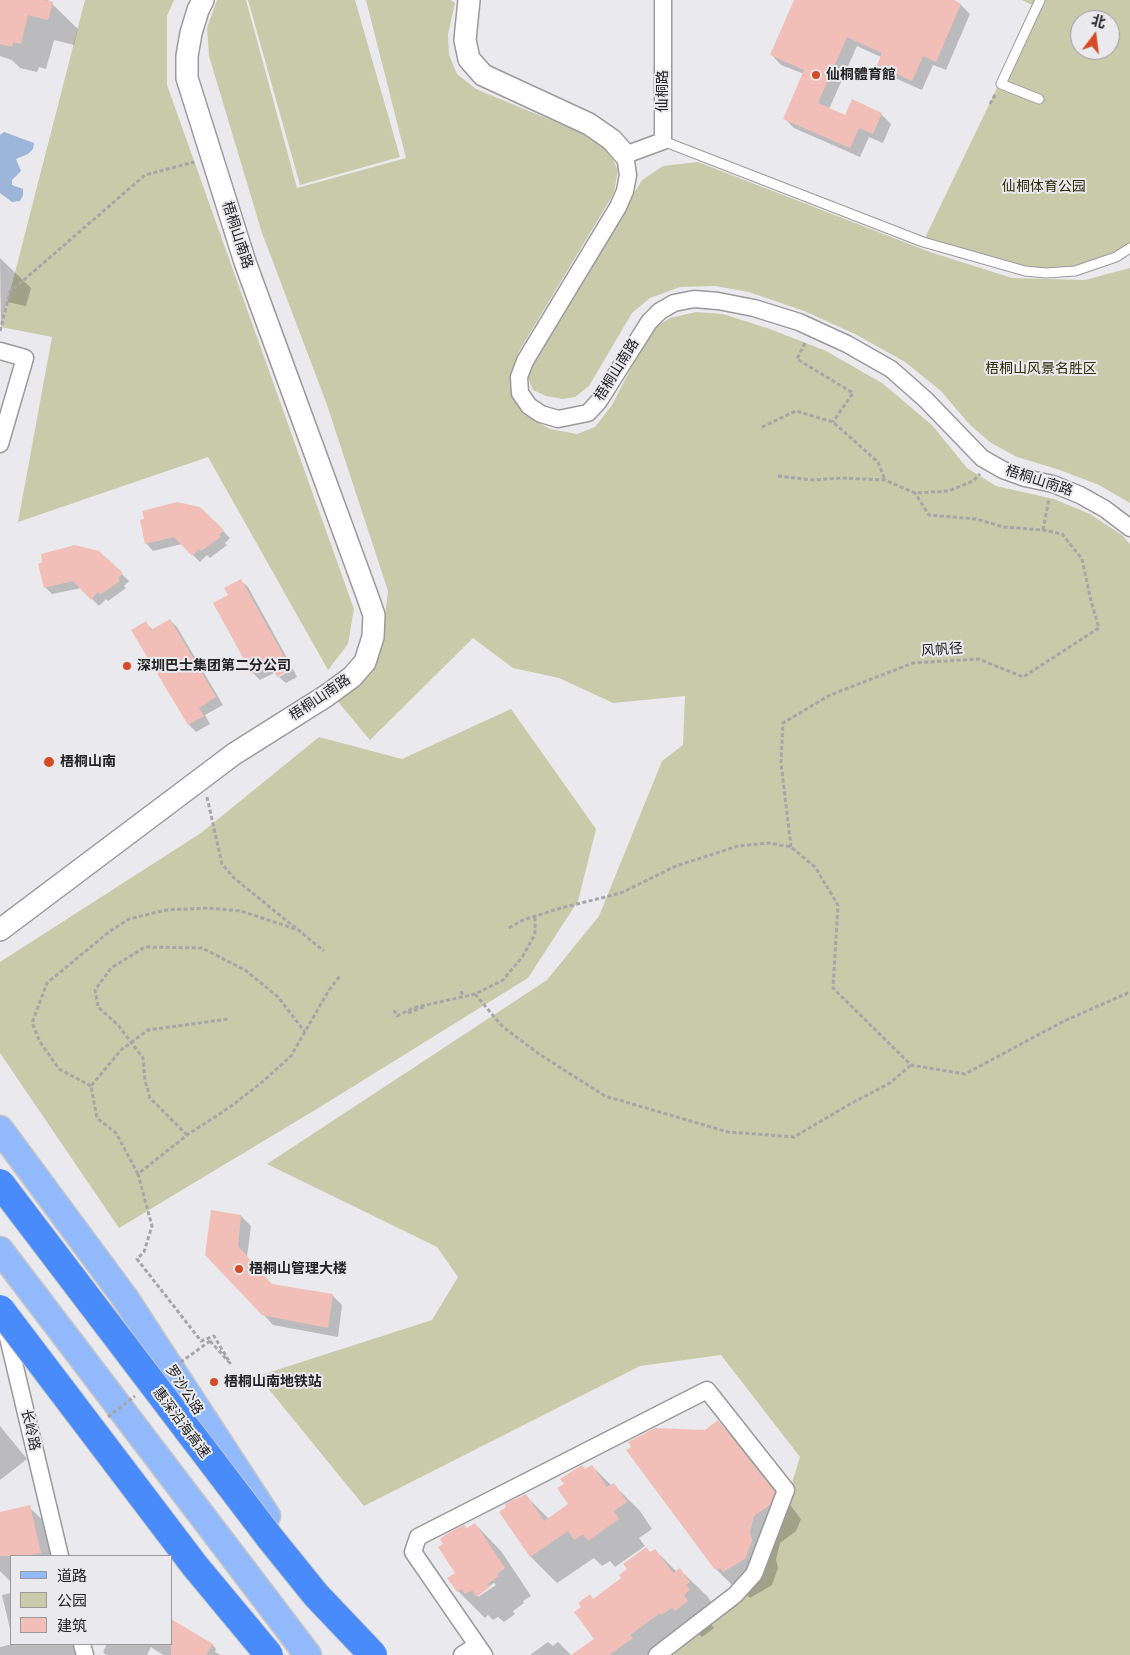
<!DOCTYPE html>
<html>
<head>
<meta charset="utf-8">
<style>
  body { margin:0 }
  #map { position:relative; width:1130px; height:1655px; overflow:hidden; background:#eaeaee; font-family:"Open Sans","Noto Sans SC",sans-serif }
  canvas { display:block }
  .legend { position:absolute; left:10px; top:1555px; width:162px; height:90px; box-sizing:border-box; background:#eaeaee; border:1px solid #9a9a9d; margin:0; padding:6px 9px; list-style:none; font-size:15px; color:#232324 }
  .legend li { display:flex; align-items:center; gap:10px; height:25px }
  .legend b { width:25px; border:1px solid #9a9a9d }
  .north { position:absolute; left:1070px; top:10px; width:50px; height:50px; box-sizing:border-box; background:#eaeaee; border:1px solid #9a9a9d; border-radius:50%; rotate:15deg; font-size:14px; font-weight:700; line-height:20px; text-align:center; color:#232324 }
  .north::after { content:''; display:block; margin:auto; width:18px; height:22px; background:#d44b24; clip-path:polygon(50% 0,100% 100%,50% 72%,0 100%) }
</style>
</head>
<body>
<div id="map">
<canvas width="1130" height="1655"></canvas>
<ul class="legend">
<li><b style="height:6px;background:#92b9fc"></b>道路</li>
<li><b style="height:14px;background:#c8caa9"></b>公园</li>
<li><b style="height:14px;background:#f1bfb8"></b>建筑</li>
</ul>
<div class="north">北</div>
</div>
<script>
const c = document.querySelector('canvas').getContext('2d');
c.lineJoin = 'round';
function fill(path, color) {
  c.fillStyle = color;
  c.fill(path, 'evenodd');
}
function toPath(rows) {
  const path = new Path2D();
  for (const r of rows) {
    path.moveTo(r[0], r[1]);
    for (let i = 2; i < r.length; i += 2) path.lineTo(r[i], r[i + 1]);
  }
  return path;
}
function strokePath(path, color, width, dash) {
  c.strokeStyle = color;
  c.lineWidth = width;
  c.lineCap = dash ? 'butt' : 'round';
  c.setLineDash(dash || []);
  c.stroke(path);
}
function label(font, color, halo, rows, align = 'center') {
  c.font = font + ' "Open Sans","Noto Sans SC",sans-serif';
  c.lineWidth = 4;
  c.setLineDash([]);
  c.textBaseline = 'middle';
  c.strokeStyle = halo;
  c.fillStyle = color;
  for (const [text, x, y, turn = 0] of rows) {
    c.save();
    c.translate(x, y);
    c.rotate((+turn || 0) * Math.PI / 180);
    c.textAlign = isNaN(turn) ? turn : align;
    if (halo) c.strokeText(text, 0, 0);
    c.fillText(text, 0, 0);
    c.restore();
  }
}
fill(toPath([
  [85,0,174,0,167,16,167,85,354,609,348,644,328,670,208,457,18,522,52,337,1,327],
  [217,0,246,0,297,188,406,158,366,0,451,0,455,3,448,34,449,55,457,74,476,89,582,133,607,147,618,170,614,193,519,351,511,373,512,395,525,415,550,429,577,434,595,427,612,405,651,330,670,318,696,312,723,314,770,329,826,351,882,383,932,425,967,468,996,486,1054,499,1090,514,1122,535,1130,544,1130,1655,647,1655,765,1571,800,1457,721,1355,640,1366,364,1506,258,1376,432,1320,458,1277,437,1247,267,1164,547,980,599,916,662,761,683,745,685,696,613,703,559,678,513,668,473,638,370,740,339,703,338,680,384,623,388,591,326,402,262,233,209,56,207,28],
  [248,0,355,0,400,157,300,185],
  [1022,0,1130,0,1130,248,1116,257,1046,273,923,242,1036,7],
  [1080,20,1110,20,1110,50,1080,50],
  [698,162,930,252,1012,278,1085,280,1130,268,1130,503,1099,485,1060,470,1017,457,991,443,969,424,941,391,905,362,855,334,804,311,749,292,715,286,680,287,650,298,632,313,589,386,575,397,562,399,546,396,533,390,528,378,529,366,536,354,642,180,663,166],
  [511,709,596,829,578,901,528,978,320,1107,119,1228,0,1053,0,962,201,833,319,737,402,759]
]), '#c8caa9');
fill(toPath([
  [4,132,34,143,33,149,28,154,16,159,21,171,12,180,12,185,23,189,23,195,20,201,12,202,0,193,0,135]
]), '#9cb5d9');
fill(toPath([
  [0,0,48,0,78,29,74,45,54,40,46,69,39,67,37,72,20,68,12,60,0,56],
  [796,0,950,0,961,5,970,14,946,70,933,65,922,90,888,75,878,65,881,57,857,46,829,109,845,117,881,114,891,124,883,143,869,137,860,157,794,128,784,118,804,74,781,65,772,55],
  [0,258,31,288,26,306,7,302,1,327],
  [141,521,223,531,230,538,225,543,227,545,210,558,207,555,200,562,182,544,153,551,146,543],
  [98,552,129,581,124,586,126,588,108,601,106,599,99,606,81,588,52,594,45,587],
  [240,580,248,587,292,667,279,675,279,677,276,672,260,680,253,673,229,596],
  [170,620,177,627,223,705,205,715,210,724,196,732,189,725,133,630,146,623,153,630],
  [293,669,297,677,286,683,279,677],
  [212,1211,241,1216,251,1226,247,1257,272,1285,332,1295,342,1305,338,1337,273,1325,263,1314],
  [718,1422,745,1448,801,1519,796,1531,780,1543,776,1559,778,1568,772,1585,750,1598,746,1594,743,1596,716,1569,705,1431],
  [0,1426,27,1459,0,1480],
  [592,1466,612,1486,614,1485,640,1511,652,1529,639,1538,645,1546,615,1567,610,1561,602,1566,594,1558,557,1583,531,1557,501,1512,525,1495,549,1519,570,1505,585,1470],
  [29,1507,50,1527,57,1556,11,1556,11,1582,0,1571,0,1514],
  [475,1524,501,1551,531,1596,523,1601,524,1603,513,1611,515,1614,504,1622,498,1617,493,1620,488,1615,485,1618,458,1591,457,1573,467,1529],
  [494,1583,496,1585,478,1597,478,1594],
  [655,1550,677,1572,680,1570,707,1596,716,1609,709,1622,714,1628,702,1637,699,1634,689,1641,687,1639,665,1655,573,1655,595,1639,594,1600,623,1578],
  [11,1593,11,1633,2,1595],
  [548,1642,553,1646,558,1642,571,1655,530,1655],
  [13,1644,81,1644,84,1655,0,1655,0,1647],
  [107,1644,212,1644,216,1649,215,1652,221,1655,163,1655,151,1647,147,1655,106,1655,103,1652]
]), '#0003');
fill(toPath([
  [0,0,44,0,53,2,48,20,28,15,21,44,13,42,12,47,0,44],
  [794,0,954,0,961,4,936,62,923,56,912,81,877,65,882,53,847,37,818,103,845,115,852,99,882,113,873,134,859,128,850,148,783,119,804,70,770,55],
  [177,502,200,507,224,530,219,535,221,537,201,551,199,549,192,556,174,537,145,544,140,520,144,519,142,511],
  [75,545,99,551,123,573,118,578,120,581,100,595,98,592,91,600,73,581,44,588,38,564,42,562,41,554],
  [241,579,291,669,277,677,270,664,252,674,213,603,228,595,224,588],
  [170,619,216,697,199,708,204,716,188,725,131,630,146,621,151,630],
  [211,1210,241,1215,238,1246,272,1284,333,1294,328,1328,262,1315,205,1255],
  [718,1420,775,1492,770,1505,754,1516,750,1532,752,1541,745,1559,723,1572,720,1568,715,1570,626,1450,631,1447,628,1442,655,1428,705,1430],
  [582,1465,585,1469,592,1465,607,1487,614,1483,627,1502,614,1511,619,1519,588,1541,583,1534,574,1540,568,1531,530,1557,499,1512,506,1507,505,1504,526,1494,544,1521,568,1504,557,1488,564,1484,560,1479],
  [30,1505,41,1553,27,1556,0,1556,0,1512],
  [475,1523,505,1568,497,1574,499,1576,487,1584,490,1587,476,1597,472,1590,465,1594,462,1589,457,1592,447,1578,455,1573,438,1547,443,1544,440,1539,450,1532,464,1525,467,1528],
  [646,1547,650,1552,655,1549,673,1573,680,1568,690,1582,686,1585,690,1590,684,1595,688,1601,675,1611,672,1608,661,1615,660,1613,630,1635,633,1638,609,1655,571,1655,594,1639,574,1612,581,1607,578,1603,590,1594,593,1599,621,1578,619,1575,627,1569,623,1564],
  [171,1619,213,1644,206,1655,171,1655]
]), '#f1bfb8');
const service = toPath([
  [1039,99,1001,84,1040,0],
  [663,141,923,242,1025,271,1046,273,1075,271,1116,257,1130,248]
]);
const minor = toPath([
  [663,0,663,141,625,155,628,175,625,191,618,207,525,361,519,377,520,393,529,406,541,414,558,419,588,413,599,401,649,322,660,311,674,303,694,299,718,301,754,308,799,322,847,344,891,369,926,400,982,458,1003,470,1025,478,1053,484,1080,495,1105,509,1130,528],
  [0,351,25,358,0,444],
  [5,1325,60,1556],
  [82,1644,85,1655],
  [462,1655,477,1645],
  [484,1655,413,1552,418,1537,707,1390,786,1490,754,1574,735,1595,657,1655]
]);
const tertiary = toPath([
  [469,0,465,40,469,59,483,75,589,124,612,140,625,155],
  [0,930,234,754,326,696,352,677,365,662,373,637,374,615,367,595,245,262,187,78,187,56,191,33,198,10,203,0]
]);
const primary = toPath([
  [0,1129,125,1298,267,1516],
  [0,1250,308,1655]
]);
strokePath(service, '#9a9a9d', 11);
strokePath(minor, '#9a9a9d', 19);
strokePath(tertiary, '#9a9a9d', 24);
strokePath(primary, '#c6c6c6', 29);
strokePath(toPath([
  [990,104,996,93],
  [0,331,10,292,145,175,194,162],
  [805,343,797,359,853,393,833,422],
  [762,427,796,411,833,422,878,462,885,480],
  [778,476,813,480,842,478,885,480,915,493,949,491,973,481,980,474],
  [1043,530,1049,499],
  [207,797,222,864,234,878,324,951],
  [791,847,781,763,783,723,830,695,913,663,979,659,1023,677,1099,628,1091,601,1082,559,1062,534,1043,530,1004,527,976,519,929,515,915,493],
  [509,928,523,920,561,908,621,893,676,866,738,846,769,843,791,847,815,867,838,905,833,988,911,1065,965,1074,1064,1021,1130,992],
  [461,991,463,996],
  [475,994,502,1026,539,1054,605,1096,728,1132,794,1137,850,1104,890,1083,911,1065],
  [394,1010,397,1016,413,1008,475,994,503,980,523,956,535,934,535,916],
  [408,1013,424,1007],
  [91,1086,59,1069,40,1042,32,1023,47,983,110,931,129,919,166,910,208,908,241,911,301,931],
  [187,1135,150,1098,145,1080,143,1058,118,1025,98,1007,95,990,111,968,145,947,202,948,245,970,278,997,305,1032],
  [138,1174,116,1133,97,1118,91,1086,121,1050,148,1030,228,1019],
  [210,1341,230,1363,214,1336,201,1341,137,1259,144,1252,152,1226,138,1174,187,1135,230,1107,261,1083,291,1056,329,990,340,976]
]), '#a6a6a9', 3, [4, 2.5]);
strokePath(service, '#fff', 9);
strokePath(minor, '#fff', 16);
strokePath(tertiary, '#fff', 21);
strokePath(primary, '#92b9fc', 26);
const motorwayBridge = toPath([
  [0,1183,270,1538,316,1595,373,1655],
  [0,1309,195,1566,269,1655]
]);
strokePath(motorwayBridge, '#c6c6c6', 30, []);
strokePath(toPath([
  [170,1370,210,1341],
  [108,1417,135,1396]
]), '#a6a6a9', 3, [4, 2.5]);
strokePath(motorwayBridge, '#498bfa', 28);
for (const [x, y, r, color] of [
  [816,75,5,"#d44b24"],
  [127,666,5,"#d44b24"],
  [49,762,6,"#d44b24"],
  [239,1269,5,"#d44b24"],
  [214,1382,5,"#d44b24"]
]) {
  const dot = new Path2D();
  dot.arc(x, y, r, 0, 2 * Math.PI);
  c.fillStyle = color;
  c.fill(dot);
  strokePath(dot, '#eaeaee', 2);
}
label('bold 14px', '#232324', '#eaeaee', [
  ["仙桐體育館",826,75],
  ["深圳巴士集团第二分公司",137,666],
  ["梧桐山南",60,762],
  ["梧桐山管理大楼",249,1269],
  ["梧桐山南地铁站",224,1382]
], 'left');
label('14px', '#232324', '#eaeaee', [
  ["仙桐路",663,91,-90],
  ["梧桐山南路",237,235,72],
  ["梧桐山南路",617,370,-58],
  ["梧桐山南路",1039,481,18],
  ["风帆径",942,650,-4],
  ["梧桐山南路",320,698,-34],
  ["罗沙公路",184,1390,57],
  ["惠深沿海高速",181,1423,53],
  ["长岭路",30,1430,77]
]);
label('14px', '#2c2c08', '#eaeaee', [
  ["仙桐体育公园",1044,187],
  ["梧桐山风景名胜区",1041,369]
]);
</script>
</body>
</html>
